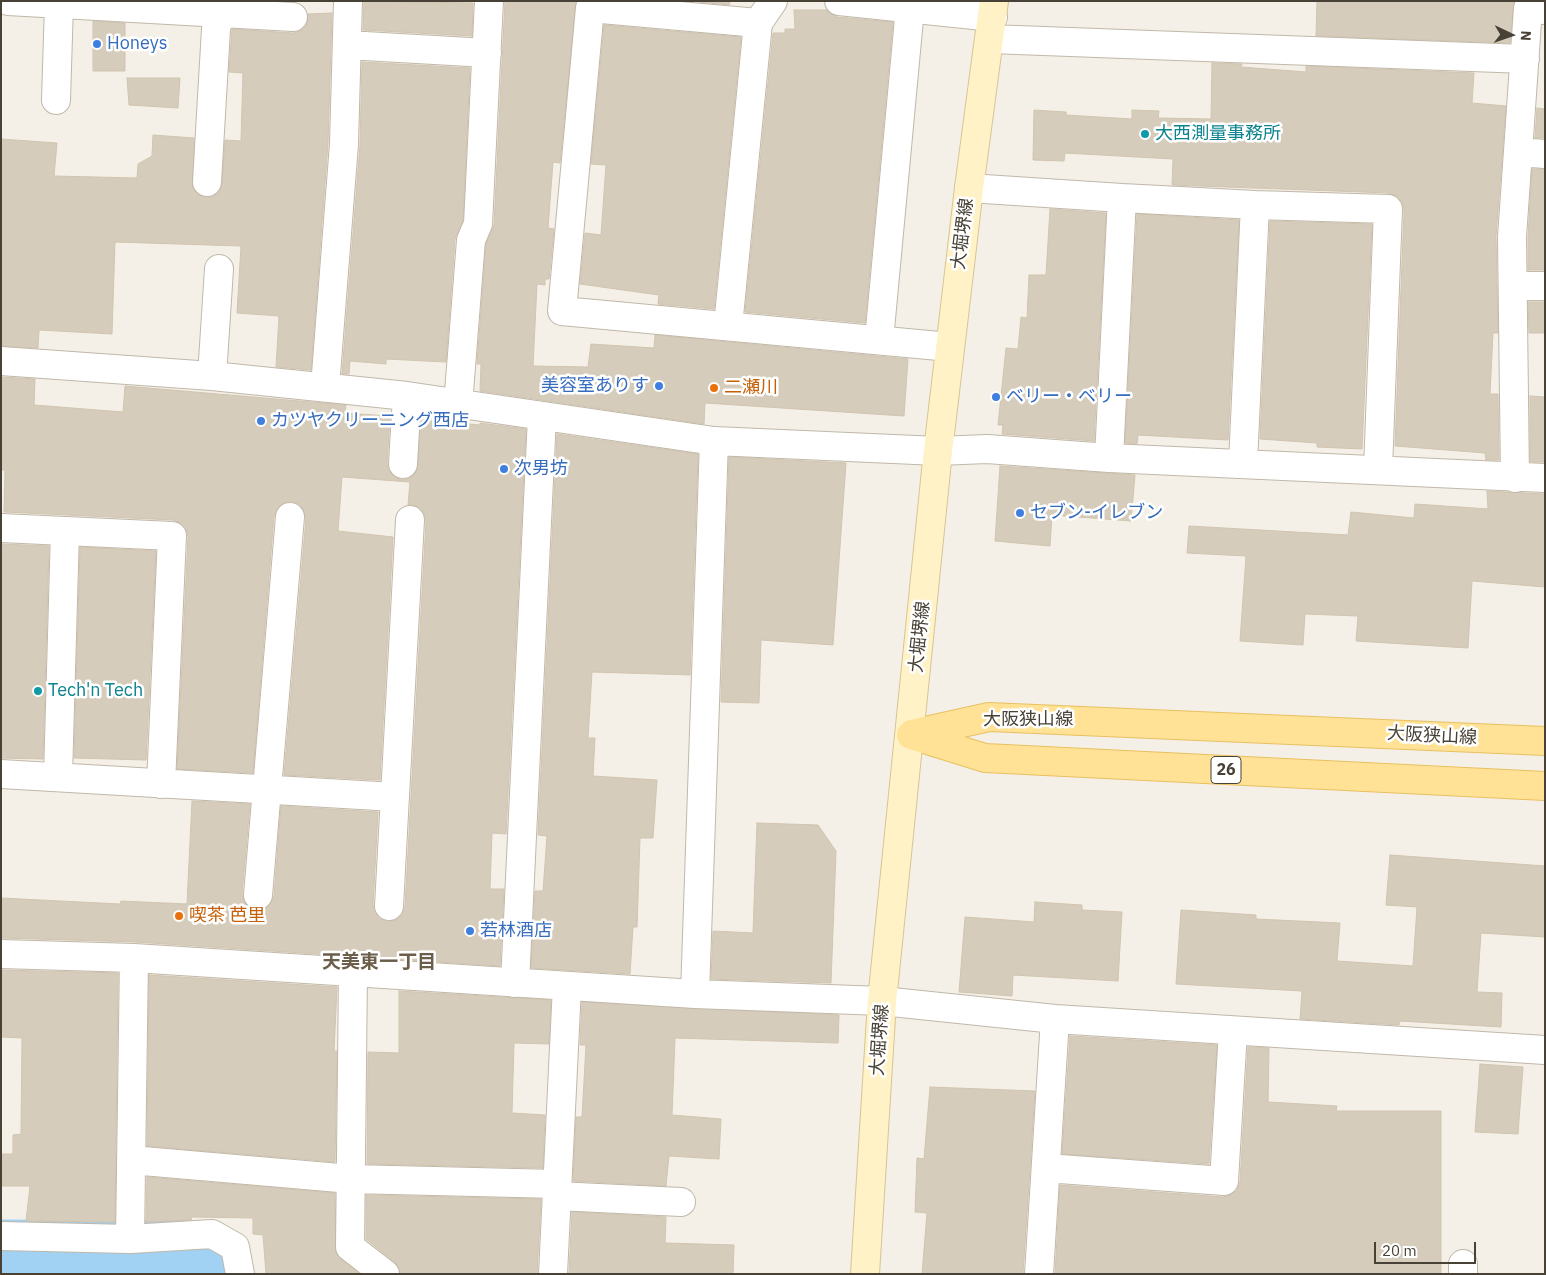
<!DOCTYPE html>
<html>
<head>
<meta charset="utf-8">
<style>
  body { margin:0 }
  #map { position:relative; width:1546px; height:1275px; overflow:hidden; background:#f4f0e7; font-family:"IBM Plex Sans",sans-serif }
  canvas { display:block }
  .frame { position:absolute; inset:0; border:2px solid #474136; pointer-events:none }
  .north { position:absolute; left:1486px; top:10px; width:50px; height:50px; -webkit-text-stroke:4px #fff; paint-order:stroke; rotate:93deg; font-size:14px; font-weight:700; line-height:20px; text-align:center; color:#474136 }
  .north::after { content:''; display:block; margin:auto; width:18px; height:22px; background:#474136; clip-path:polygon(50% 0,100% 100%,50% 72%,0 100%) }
  .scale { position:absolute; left:1374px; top:1242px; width:102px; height:22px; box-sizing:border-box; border:2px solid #474136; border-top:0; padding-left:6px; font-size:15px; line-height:18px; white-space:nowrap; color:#474136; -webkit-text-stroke:4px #fff; paint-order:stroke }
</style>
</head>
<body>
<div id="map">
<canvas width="1546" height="1275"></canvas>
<div class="frame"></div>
<div class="north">N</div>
<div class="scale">20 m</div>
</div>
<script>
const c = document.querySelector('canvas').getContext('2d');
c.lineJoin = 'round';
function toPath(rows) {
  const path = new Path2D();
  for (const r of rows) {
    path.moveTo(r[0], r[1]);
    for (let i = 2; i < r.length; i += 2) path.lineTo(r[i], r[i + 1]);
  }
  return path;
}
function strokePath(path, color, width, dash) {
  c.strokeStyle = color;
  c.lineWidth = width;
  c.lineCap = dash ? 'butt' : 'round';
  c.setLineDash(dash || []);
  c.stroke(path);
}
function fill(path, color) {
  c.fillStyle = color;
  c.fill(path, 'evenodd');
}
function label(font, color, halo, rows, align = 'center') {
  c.font = font + ' "IBM Plex Sans","Noto Sans JP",sans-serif';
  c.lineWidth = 5;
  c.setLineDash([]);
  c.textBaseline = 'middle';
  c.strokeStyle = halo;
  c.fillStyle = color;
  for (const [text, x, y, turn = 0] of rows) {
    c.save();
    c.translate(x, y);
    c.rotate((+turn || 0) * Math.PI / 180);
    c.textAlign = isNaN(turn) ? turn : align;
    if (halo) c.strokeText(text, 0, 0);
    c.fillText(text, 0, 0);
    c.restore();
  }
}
strokePath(toPath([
  [1,1250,194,1251,211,1274]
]), '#a1d1f3', 61);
const building = toPath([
  [364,1,473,3,472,36,363,30,364,1],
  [505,1,576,1,560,163,553,162,548,228,554,229,549,279,545,279,545,285,537,284,533,366,588,367,591,344,654,348,655,335,908,359,904,416,705,403,704,424,480,391,481,364,477,364,486,244,494,225,505,1],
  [690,1,730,1,729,5,690,1],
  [1317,1,1514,1,1510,43,1316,36,1317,1],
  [794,10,827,10,837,17,893,22,865,323,745,312,773,33,785,33,785,29,795,29,794,10],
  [332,13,328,143,311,370,276,367,279,316,237,313,241,246,115,242,112,334,39,330,38,348,1,346,1,139,57,143,54,176,137,178,138,164,152,156,153,135,194,138,193,189,199,195,207,198,214,196,220,191,222,183,225,140,241,141,243,73,229,72,232,29,293,33,300,31,306,26,308,14,332,13],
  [93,21,125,23,125,71,93,71,93,21],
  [604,25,741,37,714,309,658,304,659,295,580,284,585,233,601,235,606,165,591,164,604,25],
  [362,62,470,68,463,220,455,239,446,362,386,359,386,364,350,361,349,374,342,374,360,145,362,62],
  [1212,63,1242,64,1241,67,1306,72,1306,66,1474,73,1472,103,1506,106,1496,236,1498,333,1493,333,1490,394,1498,394,1499,460,1486,460,1485,453,1395,446,1404,210,1402,202,1397,196,1388,193,1172,185,1173,159,1065,153,1064,161,1033,160,1034,110,1066,112,1066,115,1132,119,1132,110,1159,111,1158,118,1211,119,1212,63],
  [127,78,180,78,178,108,129,105,127,78],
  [1537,108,1545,109,1545,138,1535,138,1537,108],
  [1532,169,1545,169,1545,270,1528,270,1528,237,1532,169],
  [1050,209,1106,213,1094,441,1002,434,1003,425,998,425,1006,348,1018,349,1021,317,1027,318,1029,275,1046,275,1050,209],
  [1137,214,1239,220,1228,440,1138,435,1137,444,1125,443,1137,214],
  [1270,221,1372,224,1362,449,1317,447,1317,443,1260,439,1270,221],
  [1528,302,1545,302,1545,333,1529,333,1528,302],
  [1,377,35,379,34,405,123,412,125,386,346,405,345,413,390,416,387,464,389,471,395,477,402,480,410,478,416,472,418,465,421,420,480,425,480,423,526,429,506,834,492,833,490,889,504,889,500,966,135,942,1,938,1,898,120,904,121,901,187,904,192,801,250,804,242,894,244,901,249,908,257,911,264,909,270,904,274,896,281,806,378,812,373,905,375,913,380,919,388,922,396,920,402,915,405,907,426,521,424,513,419,507,408,505,410,482,342,477,338,531,393,537,380,780,284,775,306,518,304,511,299,504,291,501,284,503,278,508,274,516,253,773,177,769,188,537,186,529,181,523,173,520,4,512,5,470,1,470,1,377],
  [1530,396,1545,397,1545,462,1530,462,1530,396],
  [557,434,698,454,690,675,592,672,588,738,595,738,593,776,657,780,653,838,640,838,637,927,633,927,630,974,531,968,535,891,543,891,547,836,538,835,557,434],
  [729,457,846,463,833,645,761,640,759,703,721,702,729,457],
  [1000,466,1135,475,1131,521,1052,515,1050,546,995,541,1000,466],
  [1487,491,1545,494,1545,587,1472,581,1468,648,1356,641,1358,616,1305,614,1303,645,1240,641,1246,556,1187,553,1189,526,1348,535,1351,512,1414,518,1415,504,1488,509,1487,491],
  [1,544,49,546,43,759,1,758,1,544],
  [80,547,156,551,146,760,74,758,80,547],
  [757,823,818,825,836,851,831,983,711,979,713,931,753,933,757,823],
  [1390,855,1545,866,1545,937,1481,933,1477,992,1502,993,1501,1027,1400,1021,1399,1025,1300,1019,1302,991,1176,984,1181,910,1256,915,1256,919,1340,923,1337,961,1413,966,1417,907,1386,905,1390,855],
  [1035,902,1082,905,1082,910,1122,912,1118,981,1013,975,1012,996,959,992,965,917,1034,922,1035,902],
  [1,970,118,973,115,1222,26,1221,30,1186,1,1186,1,1154,13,1154,13,1135,21,1134,22,1038,1,1037,1,970],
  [149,975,337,987,334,1051,337,1051,335,1162,147,1146,149,975],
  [399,991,551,1000,549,1044,514,1043,512,1113,545,1115,543,1168,367,1164,368,1052,399,1053,399,991],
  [582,1002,839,1015,838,1043,675,1038,672,1115,721,1119,719,1159,669,1156,666,1186,573,1181,576,1117,582,1117,586,1045,580,1045,582,1002],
  [1070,1036,1217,1045,1209,1164,1062,1154,1070,1036],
  [1248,1047,1269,1048,1268,1102,1337,1106,1336,1111,1441,1111,1441,1274,1055,1274,1060,1185,1223,1197,1230,1195,1237,1190,1240,1182,1248,1047],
  [1480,1064,1523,1067,1518,1134,1475,1132,1480,1064],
  [930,1087,1035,1091,1023,1274,922,1274,927,1213,915,1212,917,1158,924,1159,930,1087],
  [147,1177,335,1193,336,1253,359,1274,266,1274,263,1235,253,1234,253,1218,192,1217,191,1220,146,1222,147,1177],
  [366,1195,541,1199,537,1274,400,1274,395,1262,366,1239,366,1195],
  [572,1212,666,1217,665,1243,734,1245,733,1274,569,1274,572,1212]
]);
fill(building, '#d6ccbc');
strokePath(building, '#d1c4af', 1);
const street = toPath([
  [8,1,293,17],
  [839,1,993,17],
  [758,23,590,8,562,311,950,347],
  [990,39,1525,59],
  [347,45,487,53],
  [56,100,59,4],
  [1518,152,1545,154],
  [207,182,216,29,223,1],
  [969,188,1122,198,1109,458],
  [1122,198,1255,205,1243,463],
  [1255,205,1388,209,1378,469],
  [1513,286,1545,286],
  [728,326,758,23,773,1],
  [879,340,910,8],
  [1,361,212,376,407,396,714,441,938,451,987,449,1109,458,1545,478],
  [212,376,219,269],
  [325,387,344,144,348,1],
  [458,405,471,240,478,224,489,1],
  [403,464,407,396],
  [1515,478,1512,237,1528,8,1545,10],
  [1,528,172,536,161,784],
  [1,774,395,797],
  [58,776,65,531],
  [258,895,290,517],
  [389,906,410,520],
  [1,954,134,958,695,994,882,1001,1055,1019,1545,1050],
  [134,958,130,1239,212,1234,235,1247,240,1274],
  [353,972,350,1247,385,1274],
  [515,983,542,417],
  [695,994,714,441],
  [131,1160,351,1179,557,1184],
  [1046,1168,1224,1181,1233,1031],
  [557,1196,681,1202],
  [1,1236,130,1239],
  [553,1274,567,986],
  [1039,1274,1055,1019],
  [1463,1274,1463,1264]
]);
const secondary = toPath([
  [865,1274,882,1001,938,451,969,188,994,1]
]);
const primary = toPath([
  [912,734,989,717,1545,741],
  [911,735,985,758,1545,786]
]);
strokePath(street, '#c0b8a9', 30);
strokePath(secondary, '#d6c595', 30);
strokePath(primary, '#e8c061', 30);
strokePath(street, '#fff', 28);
strokePath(secondary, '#fff2c6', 28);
strokePath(primary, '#ffe295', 28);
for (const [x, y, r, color] of [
  [97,44,5,"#3f7fe0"],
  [1145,134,5,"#0f9aa8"],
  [659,386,5,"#3f7fe0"],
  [714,388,5,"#e8710a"],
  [996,397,5,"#3f7fe0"],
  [261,421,5,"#3f7fe0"],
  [504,469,5,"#3f7fe0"],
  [1020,513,5,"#3f7fe0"],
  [38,691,5,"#0f9aa8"],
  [179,916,5,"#e8710a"],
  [470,931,5,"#3f7fe0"]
]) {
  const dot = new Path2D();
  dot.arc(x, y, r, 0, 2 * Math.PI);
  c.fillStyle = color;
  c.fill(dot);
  strokePath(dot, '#fff', 2);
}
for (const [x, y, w] of [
  [1226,770,30]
]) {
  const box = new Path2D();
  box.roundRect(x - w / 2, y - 13.5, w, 27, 4);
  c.fillStyle = '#fff';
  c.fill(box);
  strokePath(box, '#474136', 1);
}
label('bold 16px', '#474136', null, [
  ["26",1226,770]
]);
label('18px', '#366cbe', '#fff', [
  ["Honeys",107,44],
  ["美容室ありす",649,386,"right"],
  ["ベリー・ベリー",1006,397],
  ["カツヤクリーニング西店",271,421],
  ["次男坊",514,469],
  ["セブン-イレブン",1030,513],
  ["若林酒店",480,931]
], 'left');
label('18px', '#0d838f', '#fff', [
  ["大西測量事務所",1155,134],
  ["Tech'n Tech",48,691]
], 'left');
label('18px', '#474136', '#fff', [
  ["大堀堺線",963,234,-83],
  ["大堀堺線",920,637,-84],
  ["大阪狭山線",1028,720],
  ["大阪狭山線",1432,736,3],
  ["大堀堺線",880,1040,-86]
]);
label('18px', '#c56008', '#fff', [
  ["二瀬川",724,388],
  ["喫茶 芭里",189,916]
], 'left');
label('bold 19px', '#6b5f4c', '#fff', [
  ["天美東一丁目",379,963]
]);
</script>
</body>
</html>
